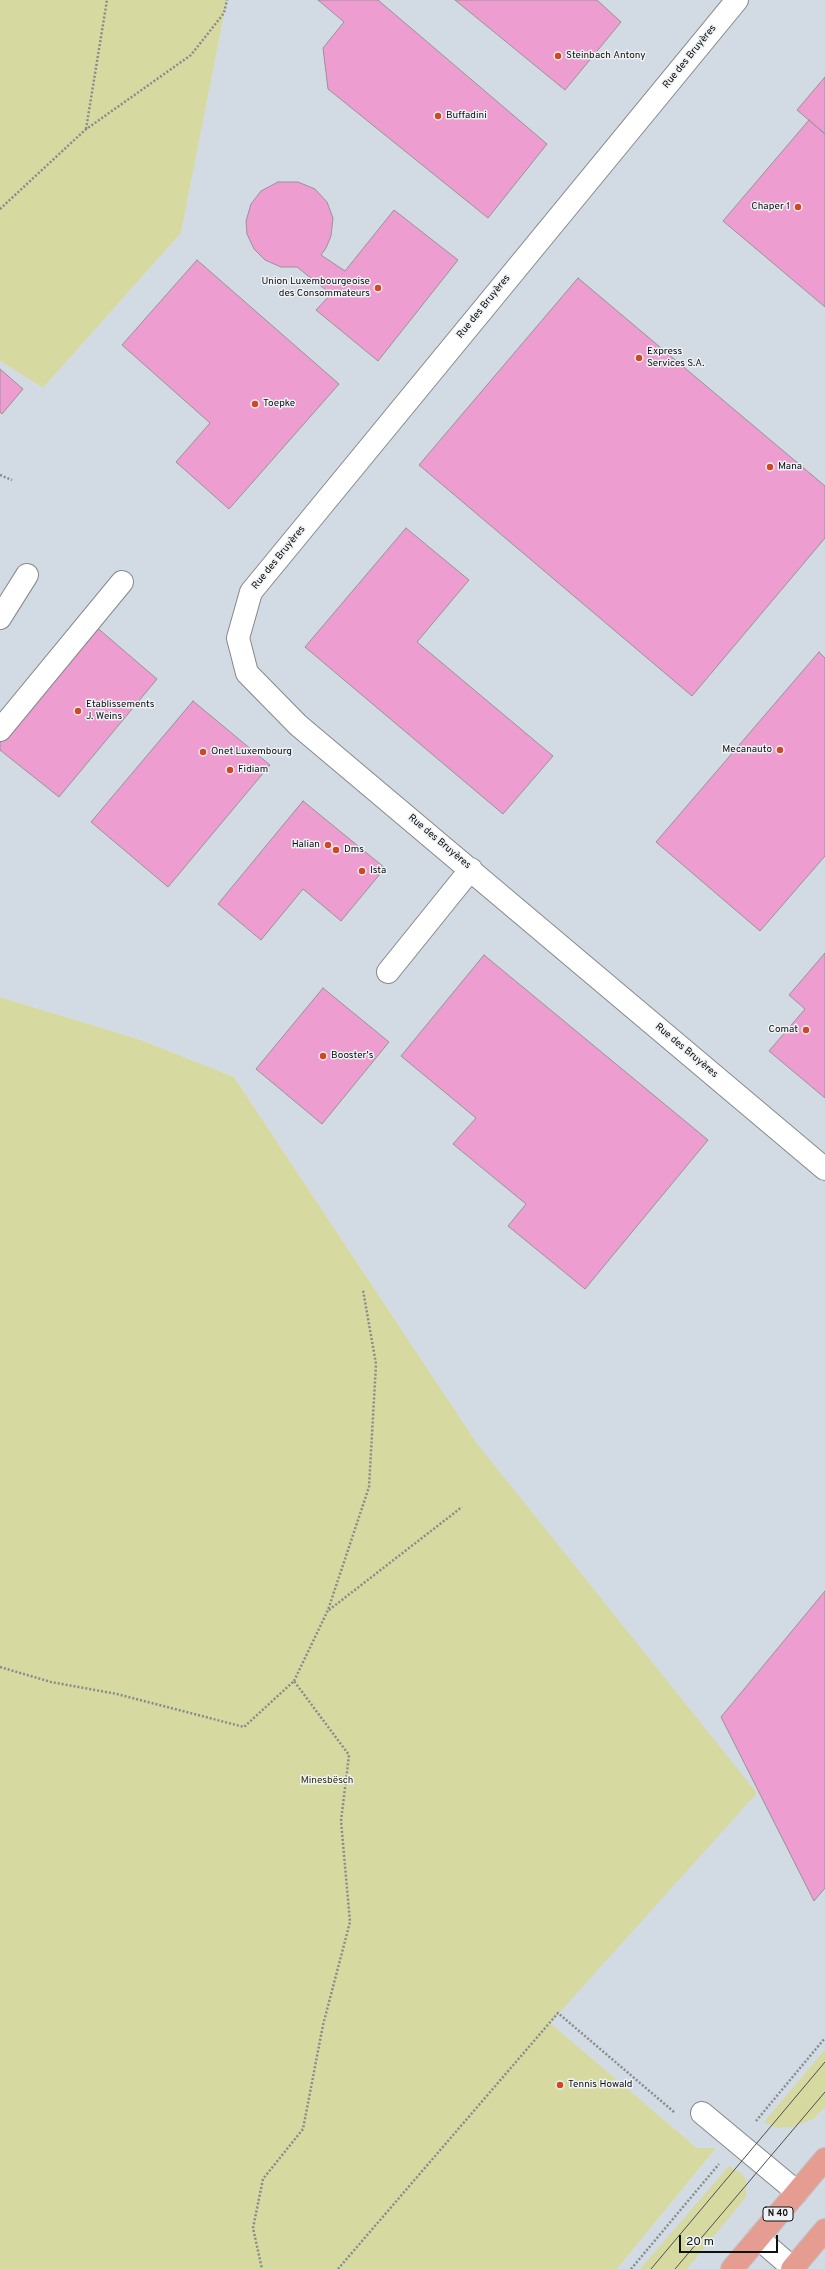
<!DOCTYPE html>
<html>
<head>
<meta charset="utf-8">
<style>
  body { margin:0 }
  #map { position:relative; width:825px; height:2269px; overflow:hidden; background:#e1e5e7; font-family:Overpass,sans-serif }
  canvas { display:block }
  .scale { position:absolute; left:679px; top:2235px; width:99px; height:18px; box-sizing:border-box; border:2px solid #0f1010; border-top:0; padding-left:5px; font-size:12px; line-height:14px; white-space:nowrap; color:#0f1010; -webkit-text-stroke:3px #eff2f5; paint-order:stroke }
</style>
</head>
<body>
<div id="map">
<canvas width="825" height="2269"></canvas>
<div class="scale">20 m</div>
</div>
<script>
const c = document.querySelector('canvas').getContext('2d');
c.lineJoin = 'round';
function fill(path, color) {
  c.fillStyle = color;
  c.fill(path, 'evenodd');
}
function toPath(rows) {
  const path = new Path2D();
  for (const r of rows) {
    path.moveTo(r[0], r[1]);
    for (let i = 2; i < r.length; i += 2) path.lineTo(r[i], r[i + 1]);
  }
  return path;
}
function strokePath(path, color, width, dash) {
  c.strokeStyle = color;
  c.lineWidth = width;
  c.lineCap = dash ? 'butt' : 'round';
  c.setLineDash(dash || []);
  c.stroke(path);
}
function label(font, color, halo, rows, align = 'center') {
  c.font = font + ' Overpass,sans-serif';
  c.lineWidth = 3;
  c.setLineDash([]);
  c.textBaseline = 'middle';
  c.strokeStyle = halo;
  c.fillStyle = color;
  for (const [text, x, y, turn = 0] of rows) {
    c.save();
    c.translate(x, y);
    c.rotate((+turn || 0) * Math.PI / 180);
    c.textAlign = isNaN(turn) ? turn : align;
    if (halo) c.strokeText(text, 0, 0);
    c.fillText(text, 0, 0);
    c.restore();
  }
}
fill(toPath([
  [227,0,825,0,825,2269,617,2269,716,2148,697,2148,549,2023,478,1445,234,1077,141,1040,0,997,0,361,43,388,181,233]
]), '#d2dbe3');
fill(toPath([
  [0,0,227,0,181,233,43,388,0,361],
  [0,997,141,1040,234,1077,478,1445,757,1793,550,2023,697,2148,716,2148,617,2269,0,2269],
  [825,2050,825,2107,813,2119,792,2127,777,2128,764,2122],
  [729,2166,741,2173,746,2180,746,2197,687,2269,640,2269]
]), '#d6daa1');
const building = toPath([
  [318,0,378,0,547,144,488,218,328,89,323,48,344,22,318,0],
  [455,0,597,0,621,22,565,90,455,0],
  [825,77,825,134,797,110,825,77],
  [809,120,825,134,825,307,723,221,809,120],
  [278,182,298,182,315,189,327,202,333,218,331,236,326,248,321,255,345,271,394,210,458,260,378,361,316,310,331,294,297,267,281,267,265,260,254,249,247,234,246,221,251,204,261,191,278,182],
  [197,260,339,384,229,509,176,462,210,423,122,345,197,260],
  [578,278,825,486,825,538,692,696,419,465,578,278],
  [0,369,23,389,2,414,0,412,0,369],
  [406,528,469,580,417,642,553,756,503,814,305,647,406,528],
  [94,625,157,679,59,797,0,750,0,743,94,625],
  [819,652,825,658,825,856,760,931,656,842,819,652],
  [193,701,270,765,168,887,91,822,193,701],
  [303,801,385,868,341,921,303,889,261,940,218,904,303,801],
  [825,953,825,1098,769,1051,805,1009,789,995,825,953],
  [484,955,708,1140,585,1289,508,1226,526,1204,453,1144,476,1118,401,1056,484,955],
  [323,988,389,1042,322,1124,256,1069,323,988],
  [825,1591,825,1888,814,1901,721,1717,825,1591]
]);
fill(building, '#ed9dcf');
strokePath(building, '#979496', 1);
const minor = toPath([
  [737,0,251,592,238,638,247,673,298,725,825,1169],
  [0,618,27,575],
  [0,730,122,582],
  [388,972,471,869],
  [702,2113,797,2192],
  [758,2238,794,2269]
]);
const major = toPath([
  [732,2269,825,2159],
  [792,2269,825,2230]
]);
strokePath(minor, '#86888b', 24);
strokePath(major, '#c1c1c1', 24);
strokePath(toPath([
  [86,129,107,0],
  [0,209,85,130,191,55,224,13,227,0],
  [0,475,12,480],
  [329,1610,462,1507],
  [0,1667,51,1682,117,1694,244,1727,294,1681,349,1755,341,1821,350,1922,323,2025,303,2129,263,2179,253,2228,262,2269],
  [294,1681,328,1610,369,1487,376,1364,363,1290],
  [756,2121,825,2038],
  [338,2269,558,2013,674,2112],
  [631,2269,719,2164]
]), '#888b8c', 2.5, [2, 2]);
strokePath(minor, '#fff', 22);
strokePath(major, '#e69d91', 22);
strokePath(toPath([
  [651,2269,825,2062],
  [675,2269,825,2092]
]), '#4d4f4f', 1);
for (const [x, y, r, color] of [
  [558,56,4,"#d04724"],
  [438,116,4,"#d04724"],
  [798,207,4,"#d04724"],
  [378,288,4,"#d04724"],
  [639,358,4,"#d04724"],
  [255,404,4,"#d04724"],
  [770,467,4,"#d04724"],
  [78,711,4,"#d04724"],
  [780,750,4,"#d04724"],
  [203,752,4,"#d04724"],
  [230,770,4,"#d04724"],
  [328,845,4,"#d04724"],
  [336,850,4,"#d04724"],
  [362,871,4,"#d04724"],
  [806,1030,4,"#d04724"],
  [323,1056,4,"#d04724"],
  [560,2085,4,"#d04724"]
]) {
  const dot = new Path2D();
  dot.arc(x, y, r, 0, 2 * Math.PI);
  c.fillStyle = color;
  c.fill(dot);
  strokePath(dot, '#eff2f5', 1.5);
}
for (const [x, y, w] of [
  [778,2214,30]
]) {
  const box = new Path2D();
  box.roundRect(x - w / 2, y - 7, w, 14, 3);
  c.fillStyle = '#eff2f5';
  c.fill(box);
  strokePath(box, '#0f1010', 1);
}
label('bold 9px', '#0f1010', null, [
  ["N 40",778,2214]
]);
label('10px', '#0f1010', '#eff2f5', [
  ["Steinbach Antony",566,56],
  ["Buffadini",446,116],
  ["Chaper 1",790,207,"right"],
  ["Union Luxembourgeoise",370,282,"right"],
  ["des Consommateurs",370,294,"right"],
  ["Express",647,352],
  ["Services S.A.",647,364],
  ["Toepke",263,404],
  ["Mana",778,467],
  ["Etablissements",86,705],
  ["J. Weins",86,717],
  ["Mecanauto",772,750,"right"],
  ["Onet Luxembourg",211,752],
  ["Fidiam",238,770],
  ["Halian",320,845,"right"],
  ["Dms",344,850],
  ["Ista",370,871],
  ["Comat",798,1030,"right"],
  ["Booster's",331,1056],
  ["Tennis Howald",568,2085]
], 'left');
label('10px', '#0f1010', '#eff2f5', [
  ["Rue des Bruyères",690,57,-51],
  ["Rue des Bruyères",484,307,-51],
  ["Rue des Bruyères",279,558,-51],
  ["Rue des Bruyères",439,842,40],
  ["Rue des Bruyères",686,1051,40]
]);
label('10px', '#2f3109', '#eff2f5', [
  ["Minesbësch",327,1781]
]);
</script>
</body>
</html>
